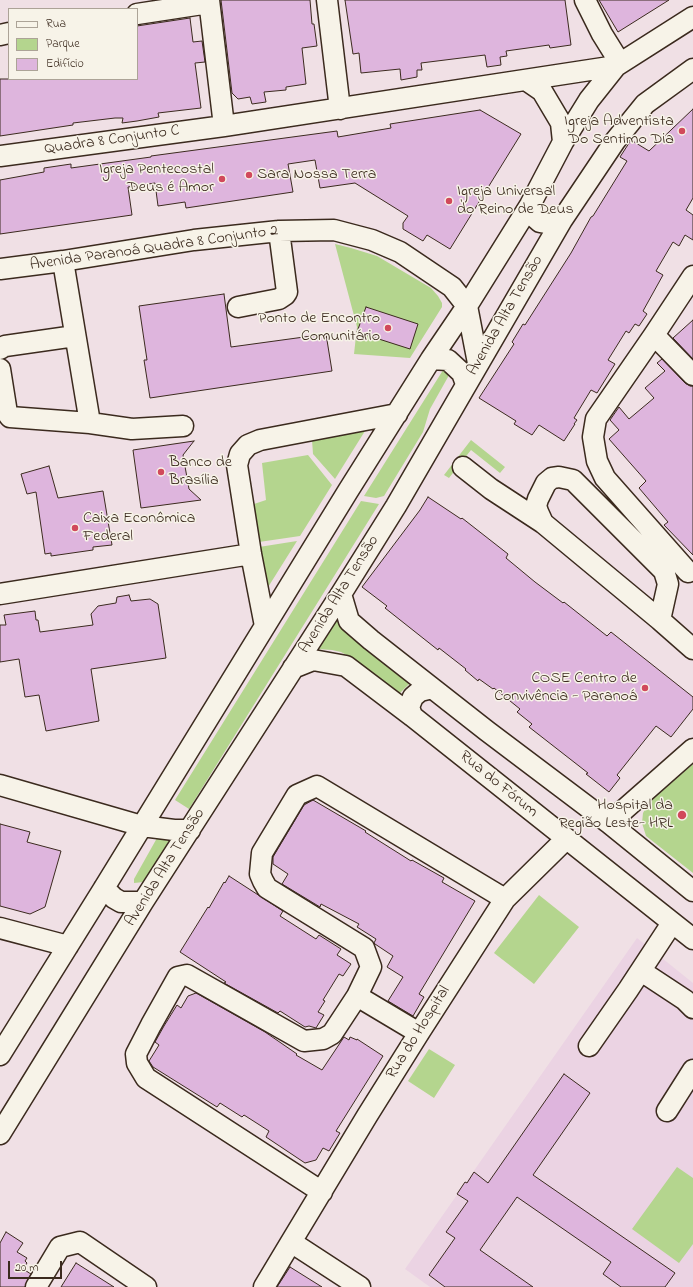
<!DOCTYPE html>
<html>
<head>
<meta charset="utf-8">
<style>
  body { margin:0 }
  #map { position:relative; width:693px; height:1287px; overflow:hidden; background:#f0e0e5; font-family:"Indie Flower",sans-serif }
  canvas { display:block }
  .legend { position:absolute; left:8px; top:8px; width:130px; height:72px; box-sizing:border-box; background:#f7f3e8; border:1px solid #aca397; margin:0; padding:5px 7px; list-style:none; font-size:12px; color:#3b2a1e }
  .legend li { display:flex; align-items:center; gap:8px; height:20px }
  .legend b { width:20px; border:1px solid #aca397 }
  .scale { position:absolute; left:8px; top:1261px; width:54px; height:18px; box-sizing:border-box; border:2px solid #3b2a1e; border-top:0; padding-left:5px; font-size:12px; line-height:14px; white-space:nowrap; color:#3b2a1e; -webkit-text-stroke:3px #f7f3e8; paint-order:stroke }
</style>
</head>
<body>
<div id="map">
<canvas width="693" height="1287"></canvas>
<ul class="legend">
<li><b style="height:5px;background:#f7f3e8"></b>Rua</li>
<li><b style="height:11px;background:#b4d58e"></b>Parque</li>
<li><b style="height:11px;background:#deb5dd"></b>Edifício</li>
</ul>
<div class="scale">20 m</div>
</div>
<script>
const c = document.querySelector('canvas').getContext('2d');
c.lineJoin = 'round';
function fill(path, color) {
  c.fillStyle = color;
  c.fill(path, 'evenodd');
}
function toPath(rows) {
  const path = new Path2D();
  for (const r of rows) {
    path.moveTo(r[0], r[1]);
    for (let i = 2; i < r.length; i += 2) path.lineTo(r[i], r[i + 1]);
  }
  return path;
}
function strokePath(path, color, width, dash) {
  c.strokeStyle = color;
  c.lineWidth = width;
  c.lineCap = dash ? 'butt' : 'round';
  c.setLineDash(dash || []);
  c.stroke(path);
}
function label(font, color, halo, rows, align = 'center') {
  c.font = font + ' "Indie Flower",sans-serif';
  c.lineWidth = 3;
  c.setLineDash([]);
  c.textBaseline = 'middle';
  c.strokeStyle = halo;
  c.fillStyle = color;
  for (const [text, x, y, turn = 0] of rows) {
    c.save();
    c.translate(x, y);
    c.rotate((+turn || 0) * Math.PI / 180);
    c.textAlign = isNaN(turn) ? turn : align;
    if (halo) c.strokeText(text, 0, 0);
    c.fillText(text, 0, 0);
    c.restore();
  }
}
fill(toPath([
  [637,938,693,983,693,1287,430,1287,405,1269]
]), '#ebd3e3');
fill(toPath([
  [335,244,351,248,377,256,431,288,438,296,442,303,442,307,410,358,354,354,357,327],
  [445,367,448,372,448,377,430,409,423,432,384,496,376,498,364,496],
  [365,431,335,479,313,454,312,440],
  [471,440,505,467,500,473,471,450,449,478,444,475],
  [308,455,332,485,300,536,259,542,254,504,266,500,262,463],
  [361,501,379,504,189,809,175,800],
  [297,541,265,592,259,547],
  [333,614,339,624,345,631,411,682,398,695,350,657,341,652,332,650,317,649],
  [693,764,693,873,646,836,642,823,643,813,647,806,654,798],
  [157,838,169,841,144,882,134,883,134,879],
  [539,895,579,927,534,984,494,953],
  [429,1049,455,1065,434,1098,408,1081],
  [677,1167,693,1178,693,1244,679,1263,632,1229]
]), '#b4d58e');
const building = toPath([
  [221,0,310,0,312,24,314,24,317,46,302,48,306,84,286,87,286,90,264,92,266,102,252,104,250,97,238,99,232,93,221,0],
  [345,0,565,0,571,45,550,48,549,45,506,51,507,56,500,57,501,65,487,67,485,55,421,63,422,70,417,70,417,77,401,80,400,69,361,73,359,53,353,54,345,0],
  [599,0,669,0,618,32,599,0],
  [190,18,193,42,202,41,205,62,195,63,201,108,158,113,159,117,137,121,122,123,123,118,115,118,73,123,73,125,0,136,0,79,137,79,137,26,190,18],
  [693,109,693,198,686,210,693,215,693,240,685,235,679,246,673,242,656,271,663,275,643,311,647,314,639,326,635,324,629,333,626,331,608,360,615,364,597,393,591,390,574,418,577,420,574,424,575,424,564,441,539,425,532,435,514,424,516,421,479,398,514,344,512,342,523,324,525,325,571,253,591,217,593,216,627,161,620,157,631,140,649,151,693,109],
  [480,110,521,134,450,249,427,235,423,241,403,229,403,223,408,216,355,183,320,188,315,160,288,164,293,192,186,208,185,202,158,206,155,183,128,187,132,215,0,234,0,180,44,172,44,168,71,164,71,168,151,157,151,156,337,131,338,137,391,128,390,124,480,110],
  [224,294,231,347,326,334,332,371,150,398,144,360,147,360,139,306,224,294],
  [366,307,418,324,410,349,357,332,366,307],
  [693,320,693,359,673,338,693,320],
  [662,359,685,383,690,386,693,386,693,555,664,525,668,522,639,488,646,481,609,439,619,430,610,420,619,407,629,419,654,398,645,388,665,371,657,363,662,359],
  [194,441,183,455,189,489,201,500,141,508,133,450,194,441],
  [49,466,58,498,103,491,112,545,93,547,93,550,51,556,51,553,45,554,36,492,27,494,21,474,49,466],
  [428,497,461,519,462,518,508,554,506,558,535,582,563,603,564,602,607,636,611,632,693,697,693,709,671,737,656,726,617,775,620,778,609,792,586,774,588,773,529,727,532,724,517,712,520,709,494,688,493,689,479,679,478,681,465,670,466,669,439,648,438,650,385,608,387,606,362,587,420,510,428,497],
  [129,595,131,601,150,599,158,604,166,658,91,669,99,721,46,731,39,695,25,697,19,659,0,662,0,625,6,625,4,615,35,611,36,620,38,620,40,632,93,625,91,614,98,606,116,603,117,597,129,595],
  [313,800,366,831,365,832,411,861,412,860,444,878,442,882,475,901,419,994,424,997,413,1016,388,1001,403,977,387,967,393,956,375,944,374,943,376,939,357,927,359,924,321,904,320,907,282,884,288,874,273,864,273,857,304,805,313,800],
  [0,824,30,832,27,842,61,851,45,907,30,914,0,906,0,824],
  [229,876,283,911,280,916,316,939,319,935,341,949,337,955,351,964,343,976,339,974,323,1000,325,1001,318,1012,324,1015,316,1028,309,1026,305,1027,280,1011,278,1013,224,983,226,982,180,952,208,907,209,908,224,882,225,883,229,876],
  [196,993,265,1032,297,1054,296,1055,322,1070,344,1037,349,1040,350,1037,357,1040,357,1039,383,1056,336,1131,340,1133,329,1151,323,1148,316,1160,305,1163,266,1137,269,1131,244,1115,242,1117,220,1103,217,1107,153,1067,149,1061,159,1045,155,1042,164,1026,177,1005,181,1008,188,996,196,993],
  [564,1074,590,1093,533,1175,675,1273,665,1287,621,1287,603,1274,611,1262,517,1197,480,1250,533,1287,445,1287,429,1275,455,1238,446,1232,468,1201,457,1194,465,1182,467,1183,474,1172,488,1183,564,1074],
  [6,1232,23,1243,17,1252,27,1258,25,1261,27,1263,23,1269,31,1274,25,1287,0,1287,0,1243,6,1232],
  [76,1263,114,1287,61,1287,76,1263],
  [290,1267,322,1287,277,1287,290,1267]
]);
fill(building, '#deb5dd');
strokePath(building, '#3b2a1e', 1);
const minor = toPath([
  [209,0,224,126],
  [327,0,340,109],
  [585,0,602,34,620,63],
  [137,14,209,3],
  [0,35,9,33],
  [526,80,542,91,561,123,563,142],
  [0,156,224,126,616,66],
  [530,205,532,215,540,222,551,224,562,220],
  [0,269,63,261,194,240,279,231,334,230,372,240,400,252,452,287,467,306,478,363],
  [238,307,279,299,285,295,287,292,279,231],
  [654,335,693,375],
  [0,349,5,346,75,336],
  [431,359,448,360,462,373,466,384],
  [0,369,7,413,10,417,90,423,63,261],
  [90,423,132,429,183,426],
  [463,467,491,489,543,523],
  [688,572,605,478,597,461,593,437,596,419,654,335,693,276],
  [0,594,251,554],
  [341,594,349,621,371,640,487,731,609,823,693,891],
  [660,620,668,584,664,571,573,480,559,477,552,478,546,483,538,499,536,506,538,512,543,523,660,620,693,649],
  [265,626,251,554,237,465,240,454,248,445,260,440,397,414],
  [293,668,313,660,346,666,412,716,693,939],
  [412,716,409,707,413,697,420,691,432,688],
  [0,785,142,826,174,830,190,830],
  [609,823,693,749],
  [104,888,114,898,121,902,143,902],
  [0,928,68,946],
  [641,971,685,1000,693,1008],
  [357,996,419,1033],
  [589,1046,628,990,672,923],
  [0,1055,104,888,348,491,431,359,467,306,530,205,563,142,589,100,616,66,693,17],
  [667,1111,693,1070],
  [0,1134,143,902,341,594,396,506,562,220,615,141,645,104,693,69],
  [322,1192,146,1078,137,1063,136,1054,151,1025,178,977,187,975,304,1041,323,1039,332,1034,357,996,371,967,364,948,267,888,263,881,260,874,262,853,297,795,317,786,505,899],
  [291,1242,367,1116,419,1033,505,899,566,839],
  [36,1287,60,1247,80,1242,146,1287],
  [264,1287,291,1242,360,1287]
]);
strokePath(minor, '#3b2a1e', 23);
strokePath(minor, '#f7f3e8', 20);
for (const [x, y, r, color] of [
  [682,131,4,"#d1495b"],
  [249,175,4,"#d1495b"],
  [222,179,4,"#d1495b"],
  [449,201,4,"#d1495b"],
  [388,328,4,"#d1495b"],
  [161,472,4,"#d1495b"],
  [75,528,4,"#d1495b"],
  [645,688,4,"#d1495b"],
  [682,815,5,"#d1495b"]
]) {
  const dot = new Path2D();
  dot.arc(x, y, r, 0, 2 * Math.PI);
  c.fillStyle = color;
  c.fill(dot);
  strokePath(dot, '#f7f3e8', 1.5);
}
label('16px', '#3b2a1e', '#f7f3e8', [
  ["Igreja Adventista",674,122],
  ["Do Sentimo Dia",674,140],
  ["Igreja Pentecostal",214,170],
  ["Deus é Amor",214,188],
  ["Sara Nossa Terra",257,175,"left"],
  ["Igreja Universal",457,192,"left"],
  ["do Reino de Deus",457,210,"left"],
  ["Ponto de Encontro",380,319],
  ["Comunitário",380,337],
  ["Banco de",169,463,"left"],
  ["Brasília",169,481,"left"],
  ["Caixa Econômica",83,519,"left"],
  ["Federal",83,537,"left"],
  ["COSE Centro de",637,679],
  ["Convivência - Paranoá",637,697],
  ["Hospital da",673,806],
  ["Região Leste- HRL",673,824]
], 'right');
label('16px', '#3b2a1e', '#f7f3e8', [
  ["Quadra 8 Conjunto C",112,141,-8],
  ["Avenida Paranoá Quadra 8 Conjunto 2",154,249,-8],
  ["Avenida Alta Tensão",506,316,-60],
  ["Avenida Alta Tensão",340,595,-58],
  ["Rua do Fórum",498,785,39],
  ["Avenida Alta Tensão",166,868,-58],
  ["Rua do Hospital",419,1033,-58]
]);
</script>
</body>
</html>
